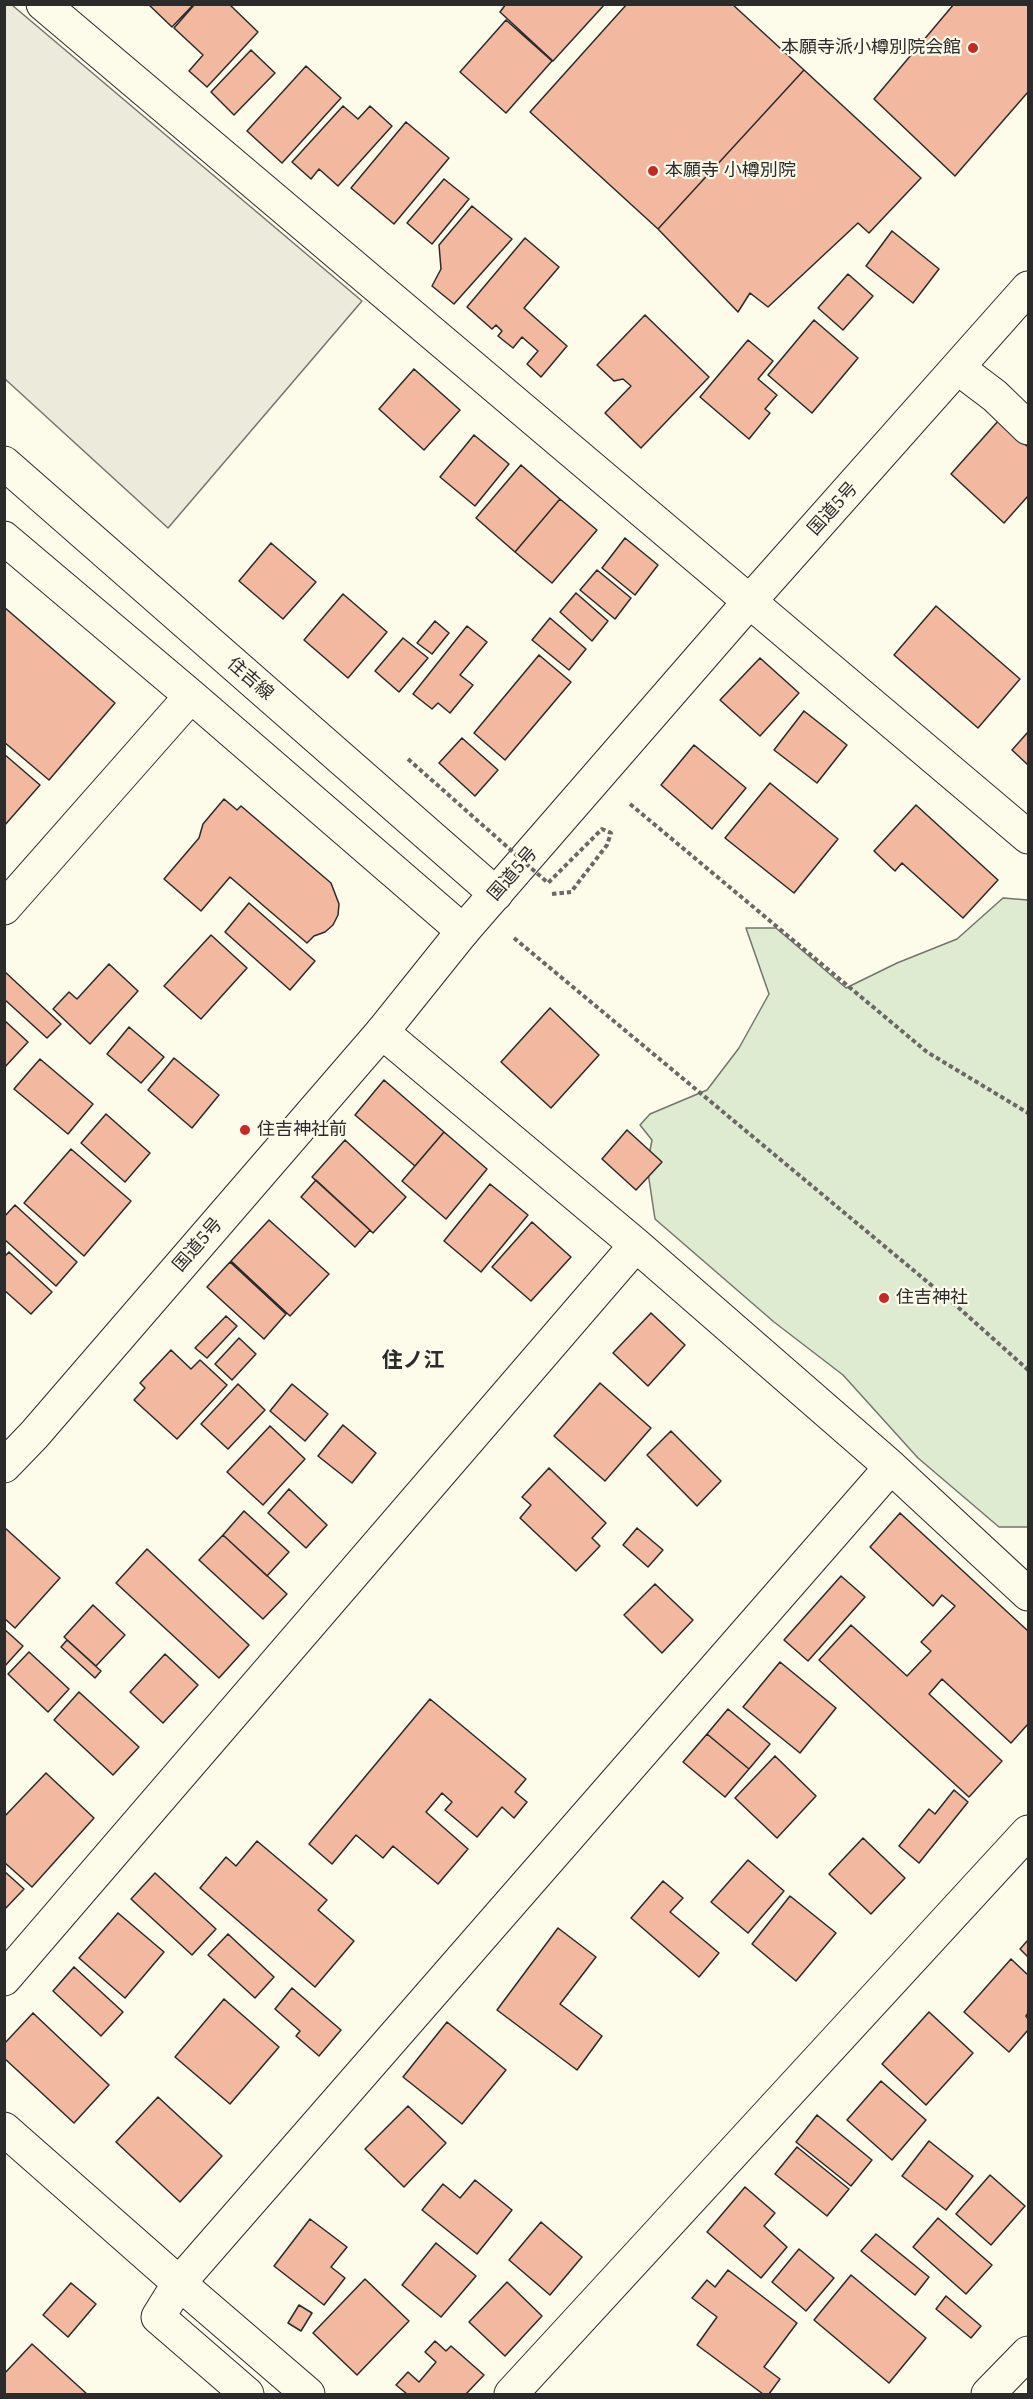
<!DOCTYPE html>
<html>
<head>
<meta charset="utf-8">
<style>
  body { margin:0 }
  #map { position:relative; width:1033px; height:2399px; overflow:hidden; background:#fdfbea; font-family:"Noto Serif",serif }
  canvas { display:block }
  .frame { position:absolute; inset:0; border:6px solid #2b2b2b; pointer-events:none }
</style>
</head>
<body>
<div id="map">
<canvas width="1033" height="2399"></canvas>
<div class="frame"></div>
</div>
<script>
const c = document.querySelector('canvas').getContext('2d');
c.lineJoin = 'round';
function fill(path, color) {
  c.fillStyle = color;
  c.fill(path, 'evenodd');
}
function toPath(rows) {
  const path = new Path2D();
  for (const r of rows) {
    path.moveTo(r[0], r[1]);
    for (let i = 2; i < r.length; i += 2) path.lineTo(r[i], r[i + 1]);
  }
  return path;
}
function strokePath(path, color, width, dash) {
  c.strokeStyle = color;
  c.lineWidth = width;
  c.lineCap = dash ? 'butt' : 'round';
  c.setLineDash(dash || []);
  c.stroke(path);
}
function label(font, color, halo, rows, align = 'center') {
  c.font = font + ' "Noto Serif","Noto Sans JP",serif';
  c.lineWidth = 4.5;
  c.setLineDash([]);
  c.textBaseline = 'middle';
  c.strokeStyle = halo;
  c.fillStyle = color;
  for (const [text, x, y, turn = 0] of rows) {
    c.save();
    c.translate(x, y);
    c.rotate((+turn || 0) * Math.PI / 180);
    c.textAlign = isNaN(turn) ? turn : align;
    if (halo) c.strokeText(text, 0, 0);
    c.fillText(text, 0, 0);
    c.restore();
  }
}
const green = toPath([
  [1003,898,1028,900,1028,1527,999,1527,918,1458,843,1375,774,1322,655,1219,647,1166,652,1140,640,1125,650,1114,707,1090,739,1048,769,994,746,928,776,928,846,988,897,963,957,939,1003,898]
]);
fill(green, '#deebd1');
strokePath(green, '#74746e', 1.5);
const parking = toPath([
  [4,5,12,5,362,301,168,528,5,379,4,5]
]);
fill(parking, '#eceadb');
strokePath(parking, '#74746e', 1.5);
const building = toPath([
  [148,4,194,4,172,27,148,4],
  [195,4,229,4,258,32,207,87,189,71,203,55,174,28,195,4],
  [506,4,605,4,553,61,500,12,506,4],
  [627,4,732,4,804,70,658,229,530,112,627,4],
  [954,4,1028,4,1028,92,955,176,874,99,954,4],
  [506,20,552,61,506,113,460,72,506,20],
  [251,50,275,73,234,115,211,92,251,50],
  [306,66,341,98,282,163,247,131,306,66],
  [804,70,921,178,869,233,858,223,768,307,750,293,738,312,658,229,804,70],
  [343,106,358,119,370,106,392,126,338,186,319,169,311,179,292,162,343,106],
  [406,122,449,158,394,224,351,188,406,122],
  [444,179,469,199,432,244,407,223,444,179],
  [472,206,512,239,454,304,432,286,441,269,439,245,472,206],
  [892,231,939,269,913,303,866,266,892,231],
  [525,238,559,267,524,308,567,346,541,377,527,364,538,351,522,337,513,348,498,336,502,331,496,325,492,329,467,307,525,238],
  [848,274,873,296,843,330,818,308,848,274],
  [645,315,709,377,641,448,605,413,631,386,623,379,614,381,597,365,645,315],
  [814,320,858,358,812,413,768,375,814,320],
  [748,340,773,361,758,379,777,395,765,409,770,413,749,439,700,397,748,340],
  [414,369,460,410,424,450,379,409,414,369],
  [999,420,1028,447,1028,496,1004,523,951,474,999,420],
  [474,435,509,464,475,506,440,477,474,435],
  [521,465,560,499,515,552,476,518,521,465],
  [560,499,597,530,552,583,515,552,560,499],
  [625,538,658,565,635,595,602,568,625,538],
  [271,543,316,582,283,619,239,581,271,543],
  [597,570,631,598,615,619,580,590,597,570],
  [576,593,608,621,592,641,560,612,576,593],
  [343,594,387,632,348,678,304,640,343,594],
  [936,606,1020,679,978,728,894,655,936,606],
  [4,607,115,703,49,780,4,742,4,607],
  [550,618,586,649,569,670,532,640,550,618],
  [435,621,449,633,432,654,417,643,435,621],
  [467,626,487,642,460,675,473,685,450,713,438,703,432,709,413,694,467,626],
  [403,638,428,658,399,692,375,671,403,638],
  [539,655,571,682,505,760,474,733,539,655],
  [760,658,799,693,760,736,720,700,760,658],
  [804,711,847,745,817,783,774,750,804,711],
  [1028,732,1028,765,1012,750,1028,732],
  [462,738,498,770,475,796,439,763,462,738],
  [694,745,746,788,712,829,661,785,694,745],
  [4,754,40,785,4,826,4,754],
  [770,783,838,839,794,893,725,838,770,783],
  [224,799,237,810,241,806,331,883,339,904,338,915,333,925,325,932,314,936,307,943,230,877,201,911,164,879,199,838,203,824,224,799],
  [916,805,998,880,963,918,902,863,895,871,874,851,916,805],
  [249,903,315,961,290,990,225,932,249,903],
  [211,935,247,968,201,1019,164,986,211,935],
  [109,964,138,991,90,1044,53,1009,69,992,77,999,109,964],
  [4,971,61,1024,47,1038,4,999,4,971],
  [550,1008,599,1055,551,1108,501,1062,550,1008],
  [4,1020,28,1042,4,1068,4,1020],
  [129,1027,164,1057,141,1083,107,1054,129,1027],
  [174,1058,219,1095,192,1128,148,1090,174,1058],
  [40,1059,93,1104,68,1134,14,1089,40,1059],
  [384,1080,444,1132,415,1166,355,1115,384,1080],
  [106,1114,150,1153,125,1182,81,1143,106,1114],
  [627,1130,662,1162,636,1190,602,1159,627,1130],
  [444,1132,487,1169,446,1219,402,1181,444,1132],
  [345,1140,406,1197,373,1233,312,1177,345,1140],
  [71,1149,131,1201,84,1256,24,1203,71,1149],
  [316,1180,370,1230,355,1247,301,1197,316,1180],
  [490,1184,528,1215,481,1272,444,1241,490,1184],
  [15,1205,77,1262,56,1286,4,1239,4,1217,15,1205],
  [269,1220,329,1274,290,1316,231,1261,269,1220],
  [532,1222,571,1257,531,1301,492,1267,532,1222],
  [9,1252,52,1292,31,1314,4,1290,4,1257,9,1252],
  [230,1262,286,1314,264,1339,207,1287,230,1262],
  [651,1313,685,1345,648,1386,613,1353,651,1313],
  [226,1316,237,1326,207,1358,195,1348,226,1316],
  [239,1338,256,1354,232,1380,215,1364,239,1338],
  [171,1350,191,1369,200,1360,227,1385,177,1439,134,1400,145,1388,140,1383,171,1350],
  [600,1383,651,1428,605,1481,554,1436,600,1383],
  [238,1384,265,1410,228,1449,201,1424,238,1384],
  [292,1384,328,1414,305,1441,270,1411,292,1384],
  [343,1425,376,1453,352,1483,318,1456,343,1425],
  [270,1426,305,1459,263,1505,227,1472,270,1426],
  [671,1431,721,1481,697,1506,647,1455,671,1431],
  [549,1468,606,1523,592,1538,600,1546,576,1571,520,1518,531,1505,522,1497,549,1468],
  [289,1489,327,1525,306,1548,268,1513,289,1489],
  [244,1511,289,1552,267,1576,223,1535,244,1511],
  [900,1513,1028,1631,1028,1724,1011,1743,942,1679,929,1694,1002,1761,969,1797,819,1660,851,1625,907,1676,931,1651,921,1642,955,1606,942,1595,933,1606,870,1547,900,1513],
  [4,1527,60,1578,15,1628,4,1618,4,1527],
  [637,1528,663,1550,648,1567,623,1545,637,1528],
  [223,1535,287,1594,263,1619,199,1560,223,1535],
  [147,1549,249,1645,219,1678,116,1583,147,1549],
  [841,1576,865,1597,808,1661,784,1640,841,1576],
  [655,1584,693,1620,662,1653,624,1615,655,1584],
  [93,1605,125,1635,96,1666,64,1637,93,1605],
  [4,1629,23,1646,4,1667,4,1629],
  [67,1640,101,1671,95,1678,61,1647,67,1640],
  [29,1652,69,1689,48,1712,8,1674,29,1652],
  [165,1654,198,1685,163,1723,130,1692,165,1654],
  [780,1662,836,1708,800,1753,743,1707,780,1662],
  [79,1692,139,1747,113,1775,54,1720,79,1692],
  [430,1699,526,1779,515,1792,527,1802,514,1818,502,1807,477,1837,445,1810,452,1802,442,1793,426,1812,468,1849,438,1884,393,1846,383,1858,356,1835,332,1864,309,1844,430,1699],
  [728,1709,770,1744,749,1769,707,1734,728,1709],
  [707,1734,749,1769,725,1797,683,1762,707,1734],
  [775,1756,816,1796,777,1838,735,1798,775,1756],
  [46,1773,94,1818,32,1887,4,1862,4,1817,46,1773],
  [954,1790,968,1802,919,1863,899,1846,929,1809,935,1814,954,1790],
  [863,1838,905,1878,871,1914,829,1874,863,1838],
  [257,1841,327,1900,318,1910,354,1941,315,1987,200,1888,226,1857,236,1866,257,1841],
  [748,1860,784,1891,748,1933,711,1902,748,1860],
  [4,1871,24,1889,4,1910,4,1871],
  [155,1873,216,1929,192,1955,131,1899,155,1873],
  [663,1881,683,1898,670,1912,719,1953,699,1977,631,1918,663,1881],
  [790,1896,836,1933,796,1981,752,1944,790,1896],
  [118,1913,164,1952,125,1998,79,1958,118,1913],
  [558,1928,596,1957,560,2004,602,2036,577,2070,497,2010,558,1928],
  [228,1934,274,1977,255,1998,208,1955,228,1934],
  [1028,1940,1028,1957,1020,1949,1028,1940],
  [1011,1959,1028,1975,1028,2013,1026,2016,1028,2019,1028,2030,1009,2052,964,2012,1011,1959],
  [74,1967,123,2012,101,2036,53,1991,74,1967],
  [292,1988,341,2030,319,2056,296,2036,300,2031,275,2009,292,1988],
  [224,1999,279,2047,230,2104,175,2057,224,1999],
  [929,2012,973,2053,926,2105,882,2064,929,2012],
  [33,2013,109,2085,74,2123,4,2058,4,2044,33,2013],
  [447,2022,506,2070,462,2124,403,2077,447,2022],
  [881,2081,926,2120,892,2160,847,2120,881,2081],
  [158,2097,222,2156,180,2202,116,2142,158,2097],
  [408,2106,446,2143,404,2187,365,2149,408,2106],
  [817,2115,872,2160,851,2186,796,2142,817,2115],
  [929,2141,973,2176,946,2210,902,2176,929,2141],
  [797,2147,849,2189,827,2216,775,2174,797,2147],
  [990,2175,1025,2206,991,2245,956,2214,990,2175],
  [475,2180,512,2210,477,2254,422,2210,443,2184,460,2198,475,2180],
  [745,2187,775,2213,764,2226,787,2247,761,2278,707,2232,745,2187],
  [938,2218,992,2265,966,2294,913,2247,938,2218],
  [310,2219,347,2247,331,2267,345,2278,324,2305,274,2266,310,2219],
  [541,2222,582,2257,550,2295,509,2260,541,2222],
  [876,2234,929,2277,915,2295,861,2251,876,2234],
  [436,2243,476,2276,441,2317,402,2285,436,2243],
  [799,2249,834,2278,806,2311,772,2282,799,2249],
  [728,2270,797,2323,764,2367,780,2379,769,2394,763,2394,697,2345,717,2317,692,2298,707,2280,715,2287,728,2270],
  [851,2275,926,2338,889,2383,814,2320,851,2275],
  [365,2279,409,2321,357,2375,313,2333,365,2279],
  [507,2282,542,2316,505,2356,469,2322,507,2282],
  [71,2283,96,2304,68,2337,43,2315,71,2283],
  [946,2296,981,2326,971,2338,936,2309,946,2296],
  [299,2305,312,2313,301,2331,288,2323,299,2305],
  [435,2341,446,2351,451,2346,484,2375,466,2394,407,2394,396,2385,408,2372,419,2382,436,2362,425,2352,435,2341],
  [32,2344,87,2394,4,2394,4,2374,32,2344]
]);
fill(building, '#f2b8a0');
strokePath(building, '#2b2b2b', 1.5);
const minor = toPath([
  [43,4,1028,837],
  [958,368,995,396,1028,428],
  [4,463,496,894],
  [4,538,191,696,463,931],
  [4,908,191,696],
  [382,1032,636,1245,891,1467,1028,1594],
  [4,1979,636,1245],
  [4,2129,179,2283,158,2317,247,2394],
  [308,2394,179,2283,891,1467],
  [511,2394,1028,1832],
  [988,2394,1028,2353]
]);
const highway = toPath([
  [4,1466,34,1435,382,1032,463,931,749,602,1028,288]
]);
strokePath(minor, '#2b2b2b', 35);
strokePath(highway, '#2b2b2b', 35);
strokePath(toPath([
  [630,804,927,1052,1028,1113],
  [552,894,571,892],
  [514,938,960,1309,1028,1370]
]), '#6a6964', 4, [4.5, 3]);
strokePath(minor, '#fdfbea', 33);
strokePath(highway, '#fdfbea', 33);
strokePath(toPath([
  [408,759,548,883,602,829,611,833,607,845,571,892]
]), '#6a6964', 4, [4.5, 3]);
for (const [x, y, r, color] of [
  [973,48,6,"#c62828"],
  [653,171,6,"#c62828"],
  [245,1130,6,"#c62828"],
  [884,1298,6,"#c62828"]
]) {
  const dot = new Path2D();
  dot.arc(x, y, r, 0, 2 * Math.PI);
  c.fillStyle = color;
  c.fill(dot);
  strokePath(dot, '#fdfbea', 2);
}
label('18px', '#2b2b2b', '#fdfbea', [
  ["本願寺派小樽別院会館",961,48,"right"],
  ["本願寺 小樽別院",665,171],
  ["住吉神社前",257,1130],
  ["住吉神社",896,1298]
], 'left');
label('18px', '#2b2b2b', '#fdfbea', [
  ["国道5号",833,509,-48],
  ["住吉線",250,679,41],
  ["国道5号",513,874,-49],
  ["国道5号",198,1245,-49]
]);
label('bold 21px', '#2b2b2b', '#fdfbea', [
  ["住ノ江",413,1361]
]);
</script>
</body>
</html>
